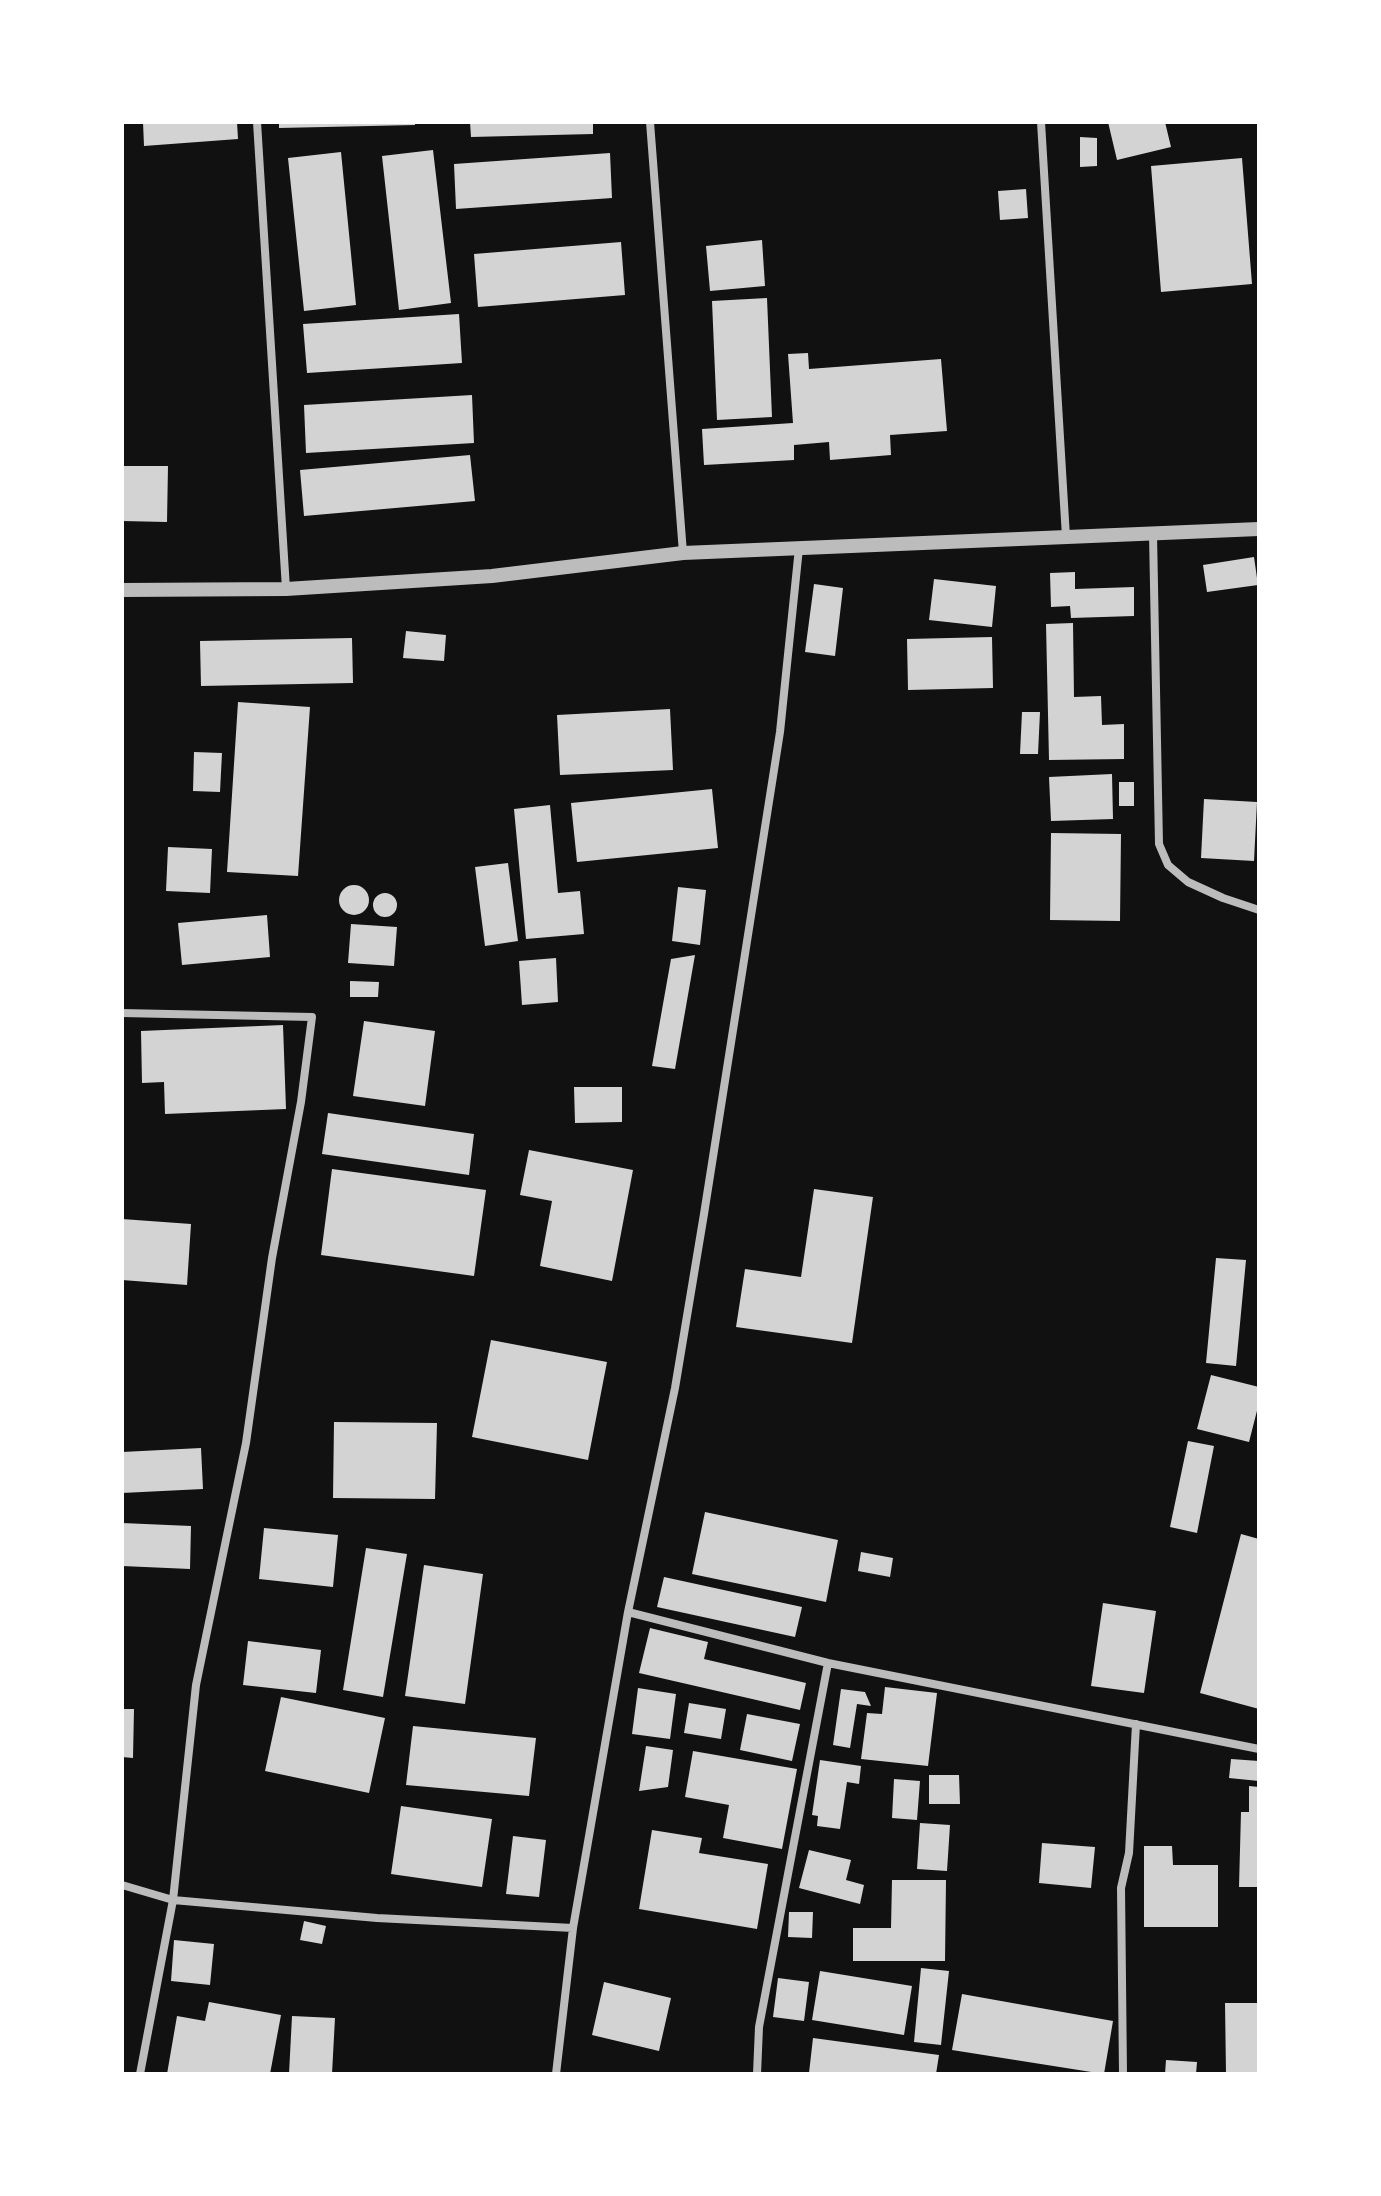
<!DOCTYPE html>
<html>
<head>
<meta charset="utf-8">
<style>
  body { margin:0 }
  #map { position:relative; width:1381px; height:2196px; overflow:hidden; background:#111; font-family:"Titillium Web",sans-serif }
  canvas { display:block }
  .frame { position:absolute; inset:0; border:124px solid #fff; pointer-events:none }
</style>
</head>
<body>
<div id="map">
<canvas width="1381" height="2196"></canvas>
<div class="frame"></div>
</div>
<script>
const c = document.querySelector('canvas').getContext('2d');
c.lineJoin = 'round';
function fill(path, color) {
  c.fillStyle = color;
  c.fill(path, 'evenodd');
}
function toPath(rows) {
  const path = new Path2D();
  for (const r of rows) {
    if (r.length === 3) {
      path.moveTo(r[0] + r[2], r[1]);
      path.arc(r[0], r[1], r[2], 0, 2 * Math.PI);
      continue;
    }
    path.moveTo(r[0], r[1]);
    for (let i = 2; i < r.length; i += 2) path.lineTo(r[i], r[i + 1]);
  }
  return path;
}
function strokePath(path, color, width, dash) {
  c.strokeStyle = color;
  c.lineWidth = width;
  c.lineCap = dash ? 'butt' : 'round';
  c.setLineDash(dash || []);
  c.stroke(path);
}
fill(toPath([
  [143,122,237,122,238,139,144,146],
  [279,122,415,122,415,125,279,128],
  [470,122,593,122,593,134,471,137],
  [1108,122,1165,122,1171,147,1117,160],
  [1080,137,1097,138,1097,166,1080,167],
  [433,150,451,303,399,310,382,156],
  [341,152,356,305,304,311,288,158],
  [610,153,612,198,456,209,454,164],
  [1242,158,1252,284,1161,292,1151,166],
  [1026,189,1028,218,1000,220,998,191],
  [762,240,765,286,710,291,706,246],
  [621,242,625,295,478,307,474,254],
  [767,298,772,417,717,420,712,301],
  [459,314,462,363,307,373,303,324],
  [808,353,809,369,941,359,947,431,890,435,891,455,830,460,829,442,794,445,794,460,704,465,702,429,793,423,788,354],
  [472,395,474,443,306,453,304,405],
  [470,455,475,501,304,516,300,470],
  [122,466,168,466,167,522,122,521],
  [1254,557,1258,585,1207,592,1203,565],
  [1075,572,1075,589,1134,587,1134,616,1071,618,1070,606,1051,607,1050,573],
  [934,579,996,586,992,627,929,620],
  [814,584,843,588,835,656,805,652],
  [1073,623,1074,697,1101,696,1102,725,1124,724,1124,759,1049,760,1046,624],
  [406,631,446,635,444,661,403,658],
  [992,637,993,688,908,690,907,639],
  [352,638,353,683,201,686,200,641],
  [238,702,310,707,298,876,227,872],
  [670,709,673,770,560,775,557,715],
  [1022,712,1040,712,1038,754,1020,754],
  [194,752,222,753,220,792,193,791],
  [1112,774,1113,819,1051,821,1049,777],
  [1119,782,1134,782,1134,806,1119,806],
  [712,789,718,848,577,862,571,803],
  [1204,799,1257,802,1254,861,1201,858],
  [550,805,558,893,580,891,584,934,526,939,514,809],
  [1051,833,1121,834,1120,921,1050,920],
  [168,847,212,849,210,893,166,891],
  [508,863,518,941,485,946,475,867],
  [354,900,15],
  [678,887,706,890,700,945,672,941],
  [385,905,12],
  [267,915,270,957,182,965,178,923],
  [351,924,397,927,394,966,348,963],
  [695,955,675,1069,652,1066,671,959],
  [556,958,558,1002,522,1005,519,961],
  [350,981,379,982,378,997,350,997],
  [364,1021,435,1031,425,1106,353,1096],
  [283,1025,286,1109,165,1114,164,1082,142,1083,141,1031],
  [574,1087,622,1087,622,1122,575,1123],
  [328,1113,474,1134,469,1175,322,1154],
  [529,1150,633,1170,612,1281,540,1266,552,1201,520,1195],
  [332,1169,486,1190,474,1276,321,1255],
  [814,1189,873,1197,852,1343,736,1327,745,1269,801,1277],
  [122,1219,191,1224,187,1285,122,1280],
  [1216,1258,1246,1260,1236,1366,1206,1363],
  [491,1340,607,1362,588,1460,472,1437],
  [1211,1375,1259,1387,1259,1403,1249,1442,1197,1429],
  [334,1422,437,1423,435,1499,333,1498],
  [1188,1441,1214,1446,1197,1533,1170,1527],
  [201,1448,203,1489,122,1493,122,1452],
  [705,1512,838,1540,826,1602,692,1574],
  [122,1523,191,1526,190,1569,122,1566],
  [264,1528,338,1535,333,1587,259,1579],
  [1241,1534,1259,1539,1259,1709,1200,1693],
  [366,1548,407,1554,383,1697,343,1690],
  [861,1552,893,1558,890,1577,858,1571],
  [424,1565,483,1574,465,1704,405,1696],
  [664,1577,802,1607,795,1637,657,1607],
  [1103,1603,1156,1611,1144,1693,1091,1686],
  [650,1628,708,1642,704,1659,806,1683,800,1710,639,1673],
  [248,1641,321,1650,316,1693,243,1685],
  [885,1687,937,1693,928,1766,861,1759,867,1713,882,1714],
  [638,1688,676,1694,670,1739,632,1734],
  [841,1689,865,1692,871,1706,857,1704,850,1748,833,1745],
  [281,1697,385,1718,369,1793,265,1771],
  [689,1703,726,1709,721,1739,684,1733],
  [122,1709,134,1709,133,1758,122,1757],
  [747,1714,800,1724,792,1761,740,1750],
  [413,1726,536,1738,529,1796,406,1785],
  [646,1746,673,1750,668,1787,639,1791],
  [693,1751,797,1769,782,1849,723,1838,729,1805,685,1797],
  [1231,1759,1259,1761,1259,1781,1229,1778],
  [820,1760,861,1766,859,1784,847,1782,840,1829,817,1826,818,1816,812,1815],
  [929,1775,959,1775,960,1804,929,1804],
  [894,1779,920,1781,917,1820,892,1818],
  [1249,1786,1259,1787,1259,1887,1239,1887,1241,1812,1249,1812],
  [401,1806,492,1819,482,1887,391,1874],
  [920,1823,950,1825,947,1871,917,1869],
  [652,1830,702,1838,699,1853,768,1864,757,1929,639,1909],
  [513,1836,546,1840,539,1897,506,1894],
  [1042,1843,1095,1847,1091,1888,1039,1883],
  [1144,1846,1172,1846,1173,1865,1218,1865,1218,1927,1144,1927],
  [809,1850,851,1860,846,1880,864,1885,860,1904,799,1888],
  [892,1880,946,1880,945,1961,853,1961,853,1928,891,1928],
  [789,1912,813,1912,812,1938,788,1937],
  [304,1921,326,1926,322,1944,300,1940],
  [174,1940,214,1944,210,1985,171,1981],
  [921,1968,949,1971,941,2045,914,2042],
  [820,1971,912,1986,904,2035,812,2020],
  [778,1978,809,1982,804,2021,773,2017],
  [604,1982,671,1998,659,2051,592,2035],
  [962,1994,1113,2021,1104,2074,952,2050],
  [209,2002,281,2015,270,2074,167,2074,177,2016,205,2021],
  [1225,2003,1259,2003,1259,2074,1226,2074],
  [292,2016,335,2018,332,2074,289,2074],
  [813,2038,939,2055,936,2074,809,2073],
  [1166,2060,1197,2062,1196,2074,1165,2074]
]), '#d3d3d3');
strokePath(toPath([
  [257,122,286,589],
  [650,122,683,553],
  [1041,122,1066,537],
  [1153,534,1159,844,1168,865,1188,882,1223,898,1259,910],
  [122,1013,312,1017,301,1102,272,1258,246,1443,196,1685,173,1900,140,2074],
  [628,1612,828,1663,1259,1749],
  [122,1885,173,1900,377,1918,573,1928],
  [556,2074,573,1928,628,1612,675,1388,704,1214,780,732,799,548],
  [757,2074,759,2027,828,1663],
  [1123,2074,1121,1888,1129,1853,1136,1724]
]), '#bcbcbc', 8);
strokePath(toPath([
  [122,590,286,589,492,576,683,553,1259,529]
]), '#bcbcbc', 14);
</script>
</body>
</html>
